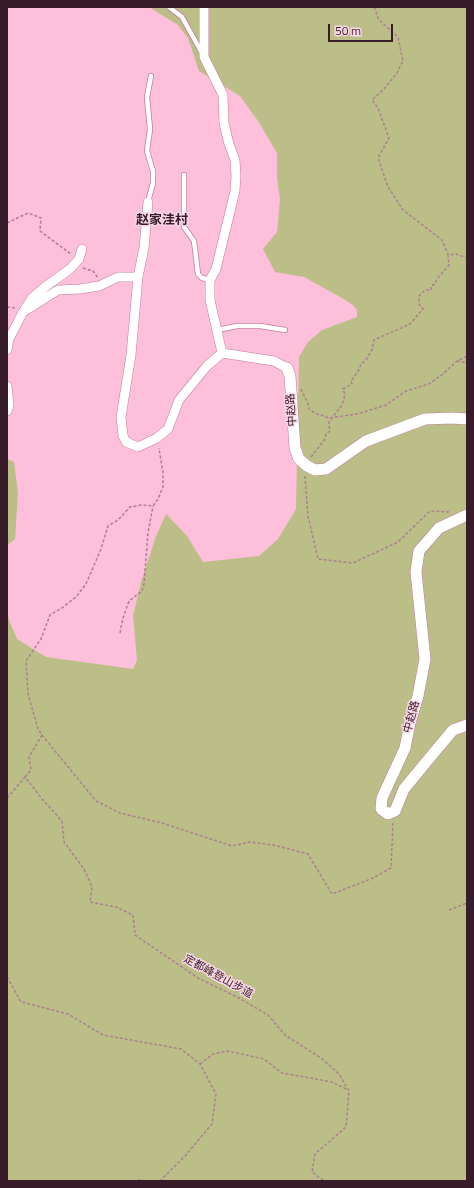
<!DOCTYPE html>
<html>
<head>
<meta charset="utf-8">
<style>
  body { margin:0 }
  #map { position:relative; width:474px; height:1188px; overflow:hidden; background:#fdbfda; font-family:"Titillium Web",sans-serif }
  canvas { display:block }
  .frame { position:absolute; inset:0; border:8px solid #391c29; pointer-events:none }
  .scale { position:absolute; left:328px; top:24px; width:65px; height:18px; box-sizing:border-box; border:2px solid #391c29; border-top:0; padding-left:5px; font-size:12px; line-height:14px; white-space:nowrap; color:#391c29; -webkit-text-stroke:3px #f7d7e4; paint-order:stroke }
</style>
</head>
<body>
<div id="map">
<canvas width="474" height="1188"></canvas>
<div class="frame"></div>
<div class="scale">50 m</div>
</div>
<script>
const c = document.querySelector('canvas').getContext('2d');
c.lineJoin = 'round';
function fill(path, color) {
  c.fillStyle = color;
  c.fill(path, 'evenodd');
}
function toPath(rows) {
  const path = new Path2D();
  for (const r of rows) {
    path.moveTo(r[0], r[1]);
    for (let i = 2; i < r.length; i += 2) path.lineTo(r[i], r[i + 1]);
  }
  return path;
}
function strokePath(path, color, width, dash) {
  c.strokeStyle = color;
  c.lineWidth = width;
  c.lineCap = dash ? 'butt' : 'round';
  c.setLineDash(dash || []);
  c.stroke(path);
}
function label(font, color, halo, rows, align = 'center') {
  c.font = font + ' "Titillium Web","Noto Sans SC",sans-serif';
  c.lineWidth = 3;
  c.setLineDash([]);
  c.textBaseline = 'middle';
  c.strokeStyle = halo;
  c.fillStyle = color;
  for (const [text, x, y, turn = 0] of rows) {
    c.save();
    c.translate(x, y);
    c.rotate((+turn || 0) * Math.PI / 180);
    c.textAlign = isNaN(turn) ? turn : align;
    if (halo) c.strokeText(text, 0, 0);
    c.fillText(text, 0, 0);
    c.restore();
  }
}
fill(toPath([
  [149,7,467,7,467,1181,7,1181,7,610,9,620,17,639,46,657,133,669,137,660,133,616,141,582,156,536,166,514,187,536,203,562,259,556,278,539,296,509,299,357,308,342,322,330,357,317,357,310,353,305,342,298,304,277,275,272,263,249,277,232,280,199,277,179,277,153,258,121,240,96,199,71,188,38,178,25],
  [7,459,14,462,18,493,15,539,7,545]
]), '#bbbf87');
const service = toPath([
  [169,7,182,17,202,53],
  [184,175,184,227,194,241,198,274,202,278,210,280],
  [148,202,153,183,153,171,147,151,150,129,147,97,151,76],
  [217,330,237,326,260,326,285,330]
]);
const minor = toPath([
  [204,7,204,57,223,95,224,123,229,144,235,160,236,176,235,191,216,269,210,280,210,300,222,353],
  [148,202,144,248,138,277,131,355,121,417,123,436,126,442,138,447,157,438,168,429,179,400,207,366,222,353,274,361,287,368],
  [25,309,32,298,45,287,70,269,79,259,82,249],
  [7,350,9,339,23,312,58,290,80,289,99,286,118,277,138,277],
  [7,386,9,405,7,411]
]);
const tertiary = toPath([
  [287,368,290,376,295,448,299,459,307,466,315,470,326,469,366,441,425,419,452,418,467,419],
  [467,515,439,528,419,551,416,572,425,659,418,696,410,723,405,748,382,798,381,809,388,814,395,811,404,789,432,755,453,730,467,725]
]);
strokePath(service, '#c27b9b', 6);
strokePath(minor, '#c27b9b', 10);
strokePath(tertiary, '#c27b9b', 12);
strokePath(toPath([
  [374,7,379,20,398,37,403,61,397,73,384,89,372,100,378,108,389,138,378,158,388,187,403,210,442,240,448,254],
  [7,223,28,213,41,218,40,231,71,254],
  [83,268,93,271,98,278],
  [7,307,15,308],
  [457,361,467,363],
  [301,389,308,404,309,409,315,413,329,418,357,414,386,405,406,391,429,384,443,374,457,361,467,356],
  [311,457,325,439,326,434,330,431,329,426,329,422,342,405,345,395,343,389,352,384,351,381,359,370,361,364,366,360,372,350,374,340,410,324,423,309,419,304,419,296,425,290,431,290,431,286,435,284,437,279,449,265,448,255,456,254,467,258],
  [305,476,308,516,318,559,353,563,398,542,430,511,449,512],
  [120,633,123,618,129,601,142,591,144,584,148,533,153,506],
  [42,735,96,801,120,813,162,823,232,846,250,842,273,845,308,854,332,894,373,878,391,868,393,822],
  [25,777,31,770,29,757,42,735,38,729,28,694,26,661,41,639,50,615,62,608,76,597,86,584,101,549,108,526,118,520,130,507,142,505,153,506,158,499,163,487,163,473,159,448],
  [7,798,25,777,43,800,62,821,64,842,84,869,92,887,90,902,116,907,133,915,135,935,198,978,239,998,268,1015,285,1035,321,1058,339,1074,349,1091,346,1127,315,1154,312,1172,324,1181],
  [449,910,467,903],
  [7,977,21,1002,68,1014,103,1035,181,1049,200,1064,216,1094,212,1124,185,1156,160,1181],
  [200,1064,213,1054,228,1051,264,1059,282,1073,332,1082,348,1090],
  [133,1181,139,1180,141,1181],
  [250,1181,256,1181]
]), '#ae7d92', 1.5, [3, 2]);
strokePath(service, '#fff', 4.5);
strokePath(minor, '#fff', 9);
strokePath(tertiary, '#fff', 11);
label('11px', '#391c29', '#f7d7e4', [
  ["中赵路",292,410,-94],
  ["中赵路",412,717,-75],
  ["定都峰登山步道",218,977,29]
]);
label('bold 13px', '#391c29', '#f7d7e4', [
  ["赵家洼村",162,221]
]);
</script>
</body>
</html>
